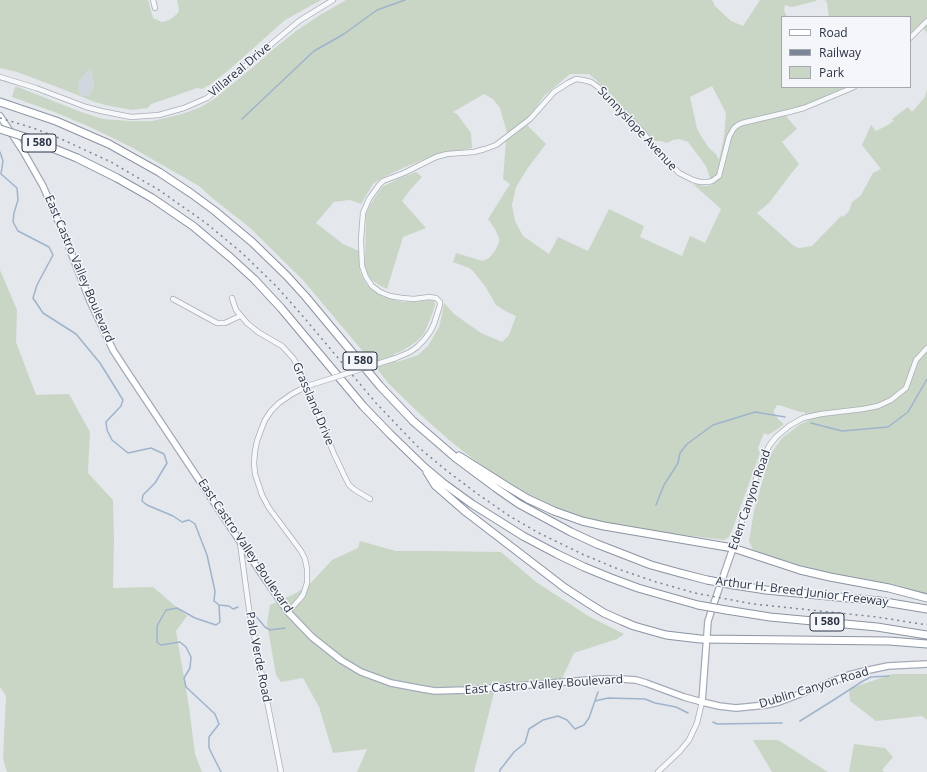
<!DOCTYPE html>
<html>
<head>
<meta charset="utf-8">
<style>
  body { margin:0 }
  #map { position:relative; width:927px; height:772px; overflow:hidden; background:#e4e7ec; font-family:"Open Sans",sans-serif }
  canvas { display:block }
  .legend { position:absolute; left:781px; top:16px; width:130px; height:72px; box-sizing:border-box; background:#f4f6f9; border:1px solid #a4a8b1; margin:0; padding:5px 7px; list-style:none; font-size:12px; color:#2b3445 }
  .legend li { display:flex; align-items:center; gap:8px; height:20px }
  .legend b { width:20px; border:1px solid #a4a8b1 }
</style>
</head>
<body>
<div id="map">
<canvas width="927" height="772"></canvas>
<ul class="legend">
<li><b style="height:5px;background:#fff"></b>Road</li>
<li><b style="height:5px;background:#7d8696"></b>Railway</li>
<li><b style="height:11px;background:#c9d6c5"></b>Park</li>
</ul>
</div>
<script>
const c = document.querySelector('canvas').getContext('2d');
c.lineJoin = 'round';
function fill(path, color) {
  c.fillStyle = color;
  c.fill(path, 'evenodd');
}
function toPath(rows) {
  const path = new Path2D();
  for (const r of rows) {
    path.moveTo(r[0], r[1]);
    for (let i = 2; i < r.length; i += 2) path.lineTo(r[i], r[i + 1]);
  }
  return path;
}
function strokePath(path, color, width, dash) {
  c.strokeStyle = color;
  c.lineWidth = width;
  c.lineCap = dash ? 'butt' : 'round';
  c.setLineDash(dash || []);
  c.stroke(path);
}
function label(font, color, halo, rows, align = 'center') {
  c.font = font + ' "Open Sans",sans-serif';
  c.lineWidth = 3;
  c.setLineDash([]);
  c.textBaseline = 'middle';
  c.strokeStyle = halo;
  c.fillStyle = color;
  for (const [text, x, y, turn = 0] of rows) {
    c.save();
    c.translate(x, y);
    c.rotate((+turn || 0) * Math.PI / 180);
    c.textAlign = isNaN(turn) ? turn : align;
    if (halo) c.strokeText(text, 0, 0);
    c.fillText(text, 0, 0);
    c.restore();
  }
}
fill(toPath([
  [89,69,91,70,94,85,90,95,82,96,79,92,78,83]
]), '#d2d6de');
fill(toPath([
  [0,0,148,0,153,18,162,22,166,21,171,19,178,13,179,10,177,0,321,0,285,20,230,69,211,84,202,89,197,88,169,98,151,104,148,108,132,110,105,105,95,102,52,85,17,72,0,68],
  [89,69,91,70,94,85,90,95,82,96,79,92,78,83],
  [346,0,712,0,715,6,731,21,743,26,760,0,817,0,816,1,792,7,785,5,784,10,787,17,782,17,782,87,845,87,813,103,789,111,786,116,797,129,782,142,799,164,790,175,769,203,757,213,794,246,799,248,812,246,842,215,843,217,849,211,852,202,861,195,873,173,881,169,862,145,871,125,876,131,890,124,891,122,894,122,892,119,908,107,912,112,925,97,927,89,927,594,865,579,826,572,780,560,753,550,749,541,754,511,770,455,782,438,799,425,811,419,804,412,800,412,782,406,777,405,774,410,774,413,778,419,784,424,779,428,768,435,764,433,758,448,760,453,733,528,729,537,724,540,642,530,586,519,534,499,510,485,473,459,449,440,421,415,389,384,371,361,302,279,249,227,211,197,199,186,131,147,90,127,57,113,12,97,15,87,18,87,81,112,103,119,129,121,152,121,182,114,201,107,214,99,252,68,276,47,296,31,320,15],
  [570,74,589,74,596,80,655,141,661,141,667,143,673,140,679,139,688,142,706,166,712,185,706,186,693,184,721,209,705,243,690,236,682,256,640,237,644,226,609,209,588,251,558,237,549,254,523,236,515,221,512,205,516,187,527,169,546,144,527,125,517,133,506,140,503,179,510,184,488,219,495,229,499,238,499,242,497,247,494,252,489,258,483,261,456,253,453,262,469,268,473,271,485,286,496,305,507,312,516,316,509,335,502,342,481,333,454,314,444,303,442,315,439,327,428,346,418,355,397,362,394,354,402,351,416,342,424,334,433,312,435,304,434,301,430,300,414,302,402,302,384,297,373,291,366,284,360,272,359,251,343,244,316,223,334,202,350,200,361,204,373,184,382,178,403,168,437,154,457,151,472,148,471,133,457,114,453,112,484,94,493,99,500,108,507,133,515,128,526,119,534,110,544,96],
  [712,86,726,113,724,137,719,160,716,154,709,148,701,136,697,128,690,97],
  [825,0,927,0,927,33,920,24,910,34,910,17,829,17,827,3],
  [416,172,422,177,410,190,402,201,426,228,403,237,387,289,379,285,372,280,367,273,365,265,366,214,370,205,382,187,400,178],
  [0,270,17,310,16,342,36,395,69,394,90,432,88,473,113,500,114,540,113,588,153,587,187,616,176,631,189,707,195,754,202,772,7,772,3,759,6,696,0,687],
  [360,541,396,551,432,551,501,552,536,582,590,617,624,634,617,639,574,653,560,683,547,686,494,693,474,772,357,772,367,749,333,753,319,707,303,678,281,682,276,675,267,623,270,605,296,593,309,585,332,560,358,548],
  [892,674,927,674,927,720,922,716,876,721,850,701,849,689],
  [753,740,778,740,828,772,772,772],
  [854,744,885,748,893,757,882,770,884,772,849,772]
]), '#c9d6c5');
strokePath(toPath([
  [242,119,314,51,344,34,377,10,405,0],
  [0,152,3,161,1,174,17,188,18,200,14,213,13,222,18,231,49,247,53,255,37,285,33,298,43,313,76,334,100,363,123,400,121,406,106,422,107,430,112,440,128,453,151,448,164,454,167,463,155,483,143,495,142,501,147,505,173,516,182,522,189,520,195,524,207,555,215,591,214,601,219,605,220,622,216,625,195,618,177,608,166,610,157,626,157,642,161,645,180,642,186,647,191,657,190,668,184,678,186,687,215,714,219,724,209,737,209,748,221,772],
  [811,423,842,431,888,427,908,412,927,379],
  [656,505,664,485,678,463,680,453,687,444,713,425,755,412,785,417],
  [219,605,229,606,233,609,238,607],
  [254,614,265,627,270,630,285,628],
  [595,701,608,698,645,699,655,703,676,707,688,713],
  [800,721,832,701,863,681,871,677,889,676],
  [713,722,717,724,782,723],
  [500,772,500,770,514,752,525,743,529,729,543,720,558,716,567,720,575,729,584,725,589,718,598,692]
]), '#9fb4cc', 1.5);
const minor = toPath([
  [153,0,155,8],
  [910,38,927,21],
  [0,77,36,88,86,107,101,111,131,117,159,115,184,108,207,98,299,21,333,0],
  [232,298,236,310,247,323,258,332,282,346,293,358,299,368,307,386,334,454,345,477,349,485,355,490,370,499],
  [173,299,217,323,225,323,240,316],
  [396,358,410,352,417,347,424,340,430,332,434,324,440,305,440,302,436,298,429,297,414,299,402,298,390,296,380,292,372,286,366,277,362,266,361,240,363,213,369,199,379,185,383,181,404,173,436,157,447,154,474,152,485,149,496,145,530,119,554,92,568,83,576,79,583,80,591,82,598,87,643,132,655,148,679,173,693,180,700,182,708,182,712,181,719,176,729,137,734,128,738,125,742,123,789,112,804,108,854,87],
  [240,543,249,609,281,772],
  [733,548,761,464,769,446,776,437,789,426,803,418,821,414,863,409,878,406,891,400,906,388,916,360,927,348],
  [288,612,299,600,303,595,307,583,307,569,305,559,301,551,269,508,262,495,255,474,254,463,255,451,257,441,261,430,265,420,271,411,279,403,292,394,307,386,320,382],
  [658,772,680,751,689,740,697,723,702,702]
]);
const major = toPath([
  [0,116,23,151,43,186,65,237,90,301,113,350,124,367,261,573,288,612,312,637,341,660,361,672,391,683,423,689,435,691,466,690,601,679,621,679,636,680,646,683,684,697,702,702,719,706,736,708,766,705,779,702,849,675,869,670,888,666,927,664],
  [702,702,708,621,713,606,733,548]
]);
const highway = toPath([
  [0,102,56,121,109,144,159,172,192,194,215,211,252,242,287,276,306,297,380,386,413,421,457,459,496,488,519,504,571,532,597,544,651,565,680,573,707,580],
  [77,158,117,178,152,198,193,226,231,258,254,279,281,308,363,406,390,434,424,467,443,483,472,504,523,536,557,554,584,567,611,578,638,588,666,596,698,605],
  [459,456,508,487,528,499,554,511,582,521,604,526,733,548,800,570,830,577,889,588,927,598],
  [427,472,435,485,466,512,565,588,588,603,604,613,622,621,634,626,666,635,700,639,889,641,927,644],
  [734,585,766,590,879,601,927,609],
  [726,610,770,617,877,627,927,635]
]);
strokePath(minor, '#a9aeb7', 6);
strokePath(major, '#a3abb8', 8);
strokePath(highway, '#8b94a3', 9);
strokePath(minor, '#f7f8fa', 4.5);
strokePath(major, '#fff', 5.5);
strokePath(highway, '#fff', 7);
strokePath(toPath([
  [0,118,33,128,59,138,111,162,159,190,206,223,242,253,276,286,301,314,376,403,417,446,447,471,479,495,511,517,537,532,582,554,618,569,656,582,695,593,753,604,877,617,927,625]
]), '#7d8696', 1.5, [2, 4]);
const minorBridge = toPath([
  [320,382,396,358]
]);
const highwayBridge = toPath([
  [0,129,28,138,77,158],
  [707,580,734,585],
  [698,605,726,610]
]);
strokePath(minorBridge, '#a9aeb7', 6, []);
strokePath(highwayBridge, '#8b94a3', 9, []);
strokePath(minorBridge, '#f7f8fa', 4.5);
strokePath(highwayBridge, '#fff', 7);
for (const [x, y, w] of [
  [39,143,34],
  [360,361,34],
  [827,622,34]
]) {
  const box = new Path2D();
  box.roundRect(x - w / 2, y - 9, w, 18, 3);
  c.fillStyle = '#f4f6f9';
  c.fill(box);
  strokePath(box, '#2b3445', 1);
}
label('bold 11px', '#2b3445', null, [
  ["I 580",39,143],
  ["I 580",360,361],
  ["I 580",827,622]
]);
label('12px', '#2b3445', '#f4f6f9', [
  ["Villareal Drive",240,70,-40],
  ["Sunnyslope Avenue",637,129,47],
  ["East Castro Valley Boulevard",79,269,67],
  ["Grassland Drive",313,404,67],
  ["Eden Canyon Road",750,500,-71],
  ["East Castro Valley Boulevard",245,546,56],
  ["Arthur H. Breed Junior Freeway",802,592,7],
  ["Palo Verde Road",258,657,79],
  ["East Castro Valley Boulevard",544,685,-4],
  ["Dublin Canyon Road",814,688,-17]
]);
</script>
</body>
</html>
